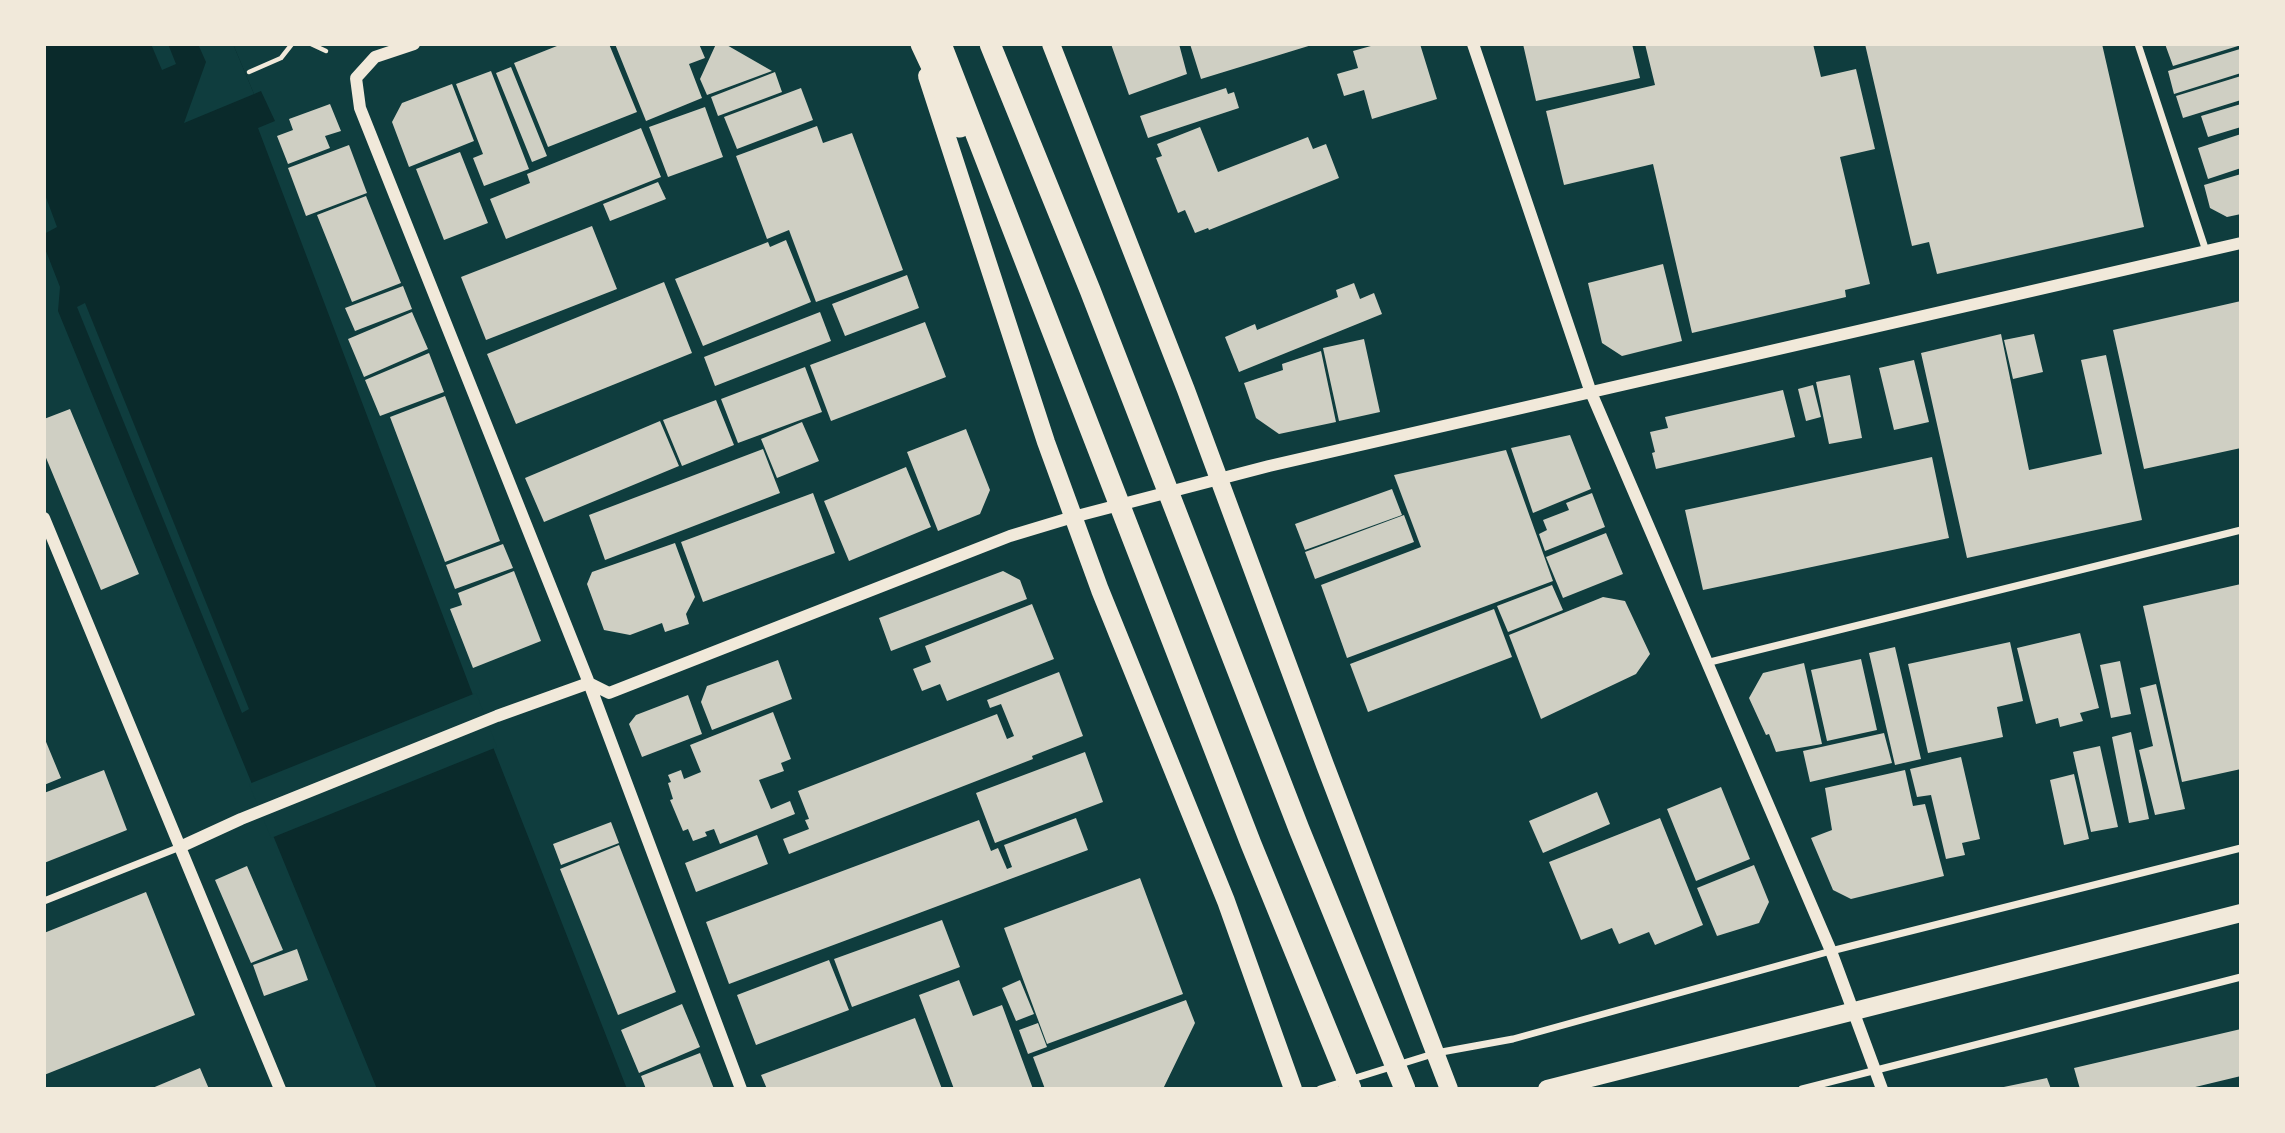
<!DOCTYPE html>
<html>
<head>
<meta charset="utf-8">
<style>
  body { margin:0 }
  #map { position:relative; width:2285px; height:1133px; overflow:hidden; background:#0f3d3e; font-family:"Nunito Sans",sans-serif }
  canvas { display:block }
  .frame { position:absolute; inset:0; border:46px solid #f1e9da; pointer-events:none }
</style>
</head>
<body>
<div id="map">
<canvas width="2285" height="1133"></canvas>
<div class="frame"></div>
</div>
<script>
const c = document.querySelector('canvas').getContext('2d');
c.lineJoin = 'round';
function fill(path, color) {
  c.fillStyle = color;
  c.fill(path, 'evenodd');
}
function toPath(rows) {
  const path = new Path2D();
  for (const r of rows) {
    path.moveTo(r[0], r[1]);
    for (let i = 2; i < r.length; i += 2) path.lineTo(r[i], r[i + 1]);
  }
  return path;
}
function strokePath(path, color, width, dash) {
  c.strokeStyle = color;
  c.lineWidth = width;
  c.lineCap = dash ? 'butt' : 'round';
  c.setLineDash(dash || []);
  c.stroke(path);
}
fill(toPath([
  [44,44,233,44,254,94,261,91,275,121,258,128,484,724,627,1089,377,1089,58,311,60,287,44,246,44,234,57,227,44,192]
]), '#0a2a2b');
fill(toPath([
  [151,44,168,44,176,64,162,70],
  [198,44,233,44,254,94,184,123,206,62],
  [85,303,249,709,242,713,77,307],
  [476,693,497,747,271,838,249,784]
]), '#0f3d3e');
fill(toPath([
  [562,44,609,44,637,112,548,147,514,63],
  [615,44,699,44,705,58,689,64,702,98,646,121],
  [716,44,725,44,772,71,707,95,700,79],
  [1111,44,1179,44,1187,74,1129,95],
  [1190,44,1315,44,1201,79],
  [1378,44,1420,44,1437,99,1372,119,1364,90,1344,96,1337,74,1358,68,1353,51],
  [1523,44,1632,44,1640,78,1536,101],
  [1645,44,1813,44,1821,77,1856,69,1875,149,1840,157,1870,284,1845,290,1846,297,1692,333,1653,164,1564,185,1546,111,1655,85],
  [1865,44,2102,44,2144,227,1937,274,1929,242,1912,246],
  [2165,44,2237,44,2238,46,2173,66],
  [2240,49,2241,73,2174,94,2168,71],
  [511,67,547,156,532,162,496,73],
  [491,71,529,169,484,186,473,158,483,154,456,84],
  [775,72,782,92,718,116,711,97],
  [2241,76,2241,100,2183,118,2176,96],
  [452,84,474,141,409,167,392,122,402,103],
  [801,88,813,120,737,149,724,117],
  [1226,88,1228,94,1234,92,1239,108,1148,138,1140,116],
  [330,104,341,131,325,136,330,148,288,164,277,136,293,130,289,119],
  [2241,104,2241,127,2208,137,2201,116],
  [705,107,723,157,668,177,649,127],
  [817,126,823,143,852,133,903,270,816,302,789,230,767,239,736,156],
  [1200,127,1218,172,1308,137,1313,149,1326,144,1339,178,1209,230,1208,228,1195,233,1185,210,1178,213,1156,158,1162,156,1157,144],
  [641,128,661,177,506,239,490,199,530,183,527,174],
  [2241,134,2241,168,2208,179,2198,148],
  [349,145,367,193,306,216,288,168],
  [460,152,488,223,444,240,416,169],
  [2241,174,2241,214,2227,217,2210,208,2204,185],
  [658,182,666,199,610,221,603,204],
  [366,196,401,283,352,302,317,215],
  [592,226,617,289,486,340,461,277],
  [786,240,811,302,703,346,675,279,768,242,770,247],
  [1663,264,1682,341,1622,356,1602,343,1588,283],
  [907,275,919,308,845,336,832,304],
  [664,282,692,353,516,424,487,354],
  [1354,283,1360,299,1374,293,1382,314,1239,372,1225,337,1255,324,1257,330,1338,297,1336,290],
  [403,286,412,309,355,331,345,308],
  [2241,301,2241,448,2144,469,2113,330],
  [412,312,428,349,364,377,348,339],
  [820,312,831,341,715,386,704,357],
  [925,322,946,377,831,421,810,365],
  [2001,334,2029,470,2102,454,2081,360,2106,355,2142,520,1967,558,1921,353],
  [2034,334,2043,372,2013,379,2004,340],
  [1364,339,1380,412,1339,421,1323,348],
  [1321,351,1336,422,1279,434,1256,418,1244,383,1283,370,1282,364],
  [429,353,444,392,380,416,365,380],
  [1914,360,1929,422,1894,430,1879,368],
  [805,367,822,412,738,443,721,399],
  [1850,375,1862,438,1829,444,1816,382],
  [1813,385,1821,417,1806,421,1798,389],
  [1783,390,1795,437,1656,469,1652,453,1655,452,1650,432,1668,428,1665,417],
  [445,396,500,541,445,562,390,417],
  [716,400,734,445,682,466,663,420],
  [70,409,139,574,101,590,44,453,44,419],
  [660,421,679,466,544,522,525,478],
  [802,422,819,461,777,478,761,439],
  [966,429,990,490,980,514,938,531,907,452],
  [1570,435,1591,489,1533,513,1511,448],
  [763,449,780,493,605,560,589,515],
  [1506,450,1553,581,1347,658,1321,585,1421,547,1394,475],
  [1932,457,1949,538,1703,590,1685,510],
  [906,467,931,527,849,561,824,501],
  [1392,489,1402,515,1305,550,1295,524],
  [813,493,835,553,703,602,681,542],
  [1592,493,1605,527,1545,551,1539,534,1547,530,1543,520,1569,510,1566,503],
  [1404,515,1414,542,1315,579,1305,552],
  [1606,533,1623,574,1563,598,1546,557],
  [675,543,695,597,686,614,689,624,665,632,662,623,630,635,604,630,587,584,592,572],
  [503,544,513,568,455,589,446,565],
  [514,571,541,641,473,668,450,609,462,605,458,593],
  [1003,571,1020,580,1027,599,891,651,879,618],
  [2241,584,2241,769,2182,782,2143,606],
  [1552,585,1563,610,1508,632,1497,606],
  [1603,597,1625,601,1650,654,1636,674,1541,719,1509,635],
  [1032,604,1054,659,947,701,940,684,922,691,913,669,931,662,925,646],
  [1494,609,1512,657,1368,712,1350,664],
  [2080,633,2099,708,2080,713,2083,721,2060,727,2058,718,2036,724,2017,648],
  [2010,642,2023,701,1997,707,2003,737,1928,753,1908,664],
  [1895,647,1921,759,1895,765,1869,653],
  [1861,659,1877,730,1827,741,1811,670],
  [778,660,792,699,712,730,701,702,707,686],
  [2120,661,2131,714,2111,718,2100,665],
  [1804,663,1822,744,1776,752,1769,734,1766,735,1749,698,1763,673],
  [1059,672,1083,736,1032,756,1033,759,789,854,783,839,809,829,805,820,809,819,798,791,997,714,1007,739,1014,736,1001,704,990,708,987,700],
  [2156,684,2185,809,2155,815,2139,750,2153,746,2140,688],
  [688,695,702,734,642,757,629,724,636,715],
  [773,712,791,759,781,763,784,771,759,780,771,809,790,801,795,814,720,844,714,829,705,832,707,836,693,841,688,829,683,831,670,800,673,799,668,783,671,782,668,775,681,770,684,779,701,772,690,745],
  [2131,732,2149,819,2129,823,2112,737],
  [1884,733,1892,763,1810,782,1803,751],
  [44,737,61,778,44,785],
  [2100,746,2118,827,2091,832,2073,752],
  [1085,752,1103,802,995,843,976,793],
  [1961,757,1980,839,1962,843,1965,855,1946,859,1931,795,1917,797,1910,769],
  [104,770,127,830,44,863,44,793],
  [1905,770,1913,806,1925,804,1944,876,1851,899,1833,890,1811,838,1832,830,1825,788],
  [2074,774,2089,839,2064,845,2050,780],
  [1721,787,1750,859,1696,881,1667,809],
  [1597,792,1610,824,1543,853,1529,821],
  [1076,818,1088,850,729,984,706,922,979,820,991,851,998,848,1007,869,1012,867,1004,845],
  [1660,818,1703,925,1655,945,1649,932,1619,944,1612,928,1581,940,1549,862],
  [611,822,619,843,561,865,553,844],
  [757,835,768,864,696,892,685,863],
  [619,845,676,992,618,1015,560,869],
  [1754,865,1769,902,1759,923,1717,936,1697,888],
  [247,866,283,950,251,963,215,880],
  [1140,878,1183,994,1047,1044,1004,928],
  [146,892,195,1015,44,1075,44,933],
  [942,920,960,967,852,1007,834,959],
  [297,949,308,980,264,996,253,965],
  [829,960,849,1010,756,1045,737,995],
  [959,980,973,1016,1002,1005,1033,1089,954,1089,919,995],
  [1020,980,1034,1014,1016,1021,1002,988],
  [1186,1000,1195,1023,1163,1089,1045,1089,1033,1057],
  [682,1004,700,1047,639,1073,621,1030],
  [915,1018,942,1089,767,1089,761,1075],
  [1038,1023,1047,1047,1028,1054,1019,1030],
  [2241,1029,2241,1076,2187,1089,2080,1089,2074,1068],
  [700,1053,714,1089,646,1089,641,1076],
  [200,1068,209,1089,150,1089],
  [2047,1078,2051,1089,1999,1089,1999,1088]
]), '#cfcfc3');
strokePath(toPath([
  [311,44,326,51],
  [249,72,281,58,292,44]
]), '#f1e9da', 4.5);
strokePath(toPath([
  [2138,44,2206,251],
  [1706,663,2241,530],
  [44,901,180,847],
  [1320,1089,1436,1053,1513,1039,1831,951,2241,848],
  [1802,1089,2241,977]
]), '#f1e9da', 7);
strokePath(toPath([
  [414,44,375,57,356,78,360,108,589,683,741,1089],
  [1473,44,1590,390,1831,951,1882,1089],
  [44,518,280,1089],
  [180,847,241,819,497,716,589,683,609,693,1010,536,1073,517,1269,466,2241,243]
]), '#f1e9da', 12);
strokePath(toPath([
  [1051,44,1186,390,1325,765,1449,1089],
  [927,76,1046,442,1100,590,1226,901,1293,1089],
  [1547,1089,2241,913]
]), '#f1e9da', 18);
strokePath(toPath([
  [921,44,960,127],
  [941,44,1251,844,1351,1089],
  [990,44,1090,290,1299,829,1405,1089]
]), '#f1e9da', 21);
</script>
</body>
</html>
